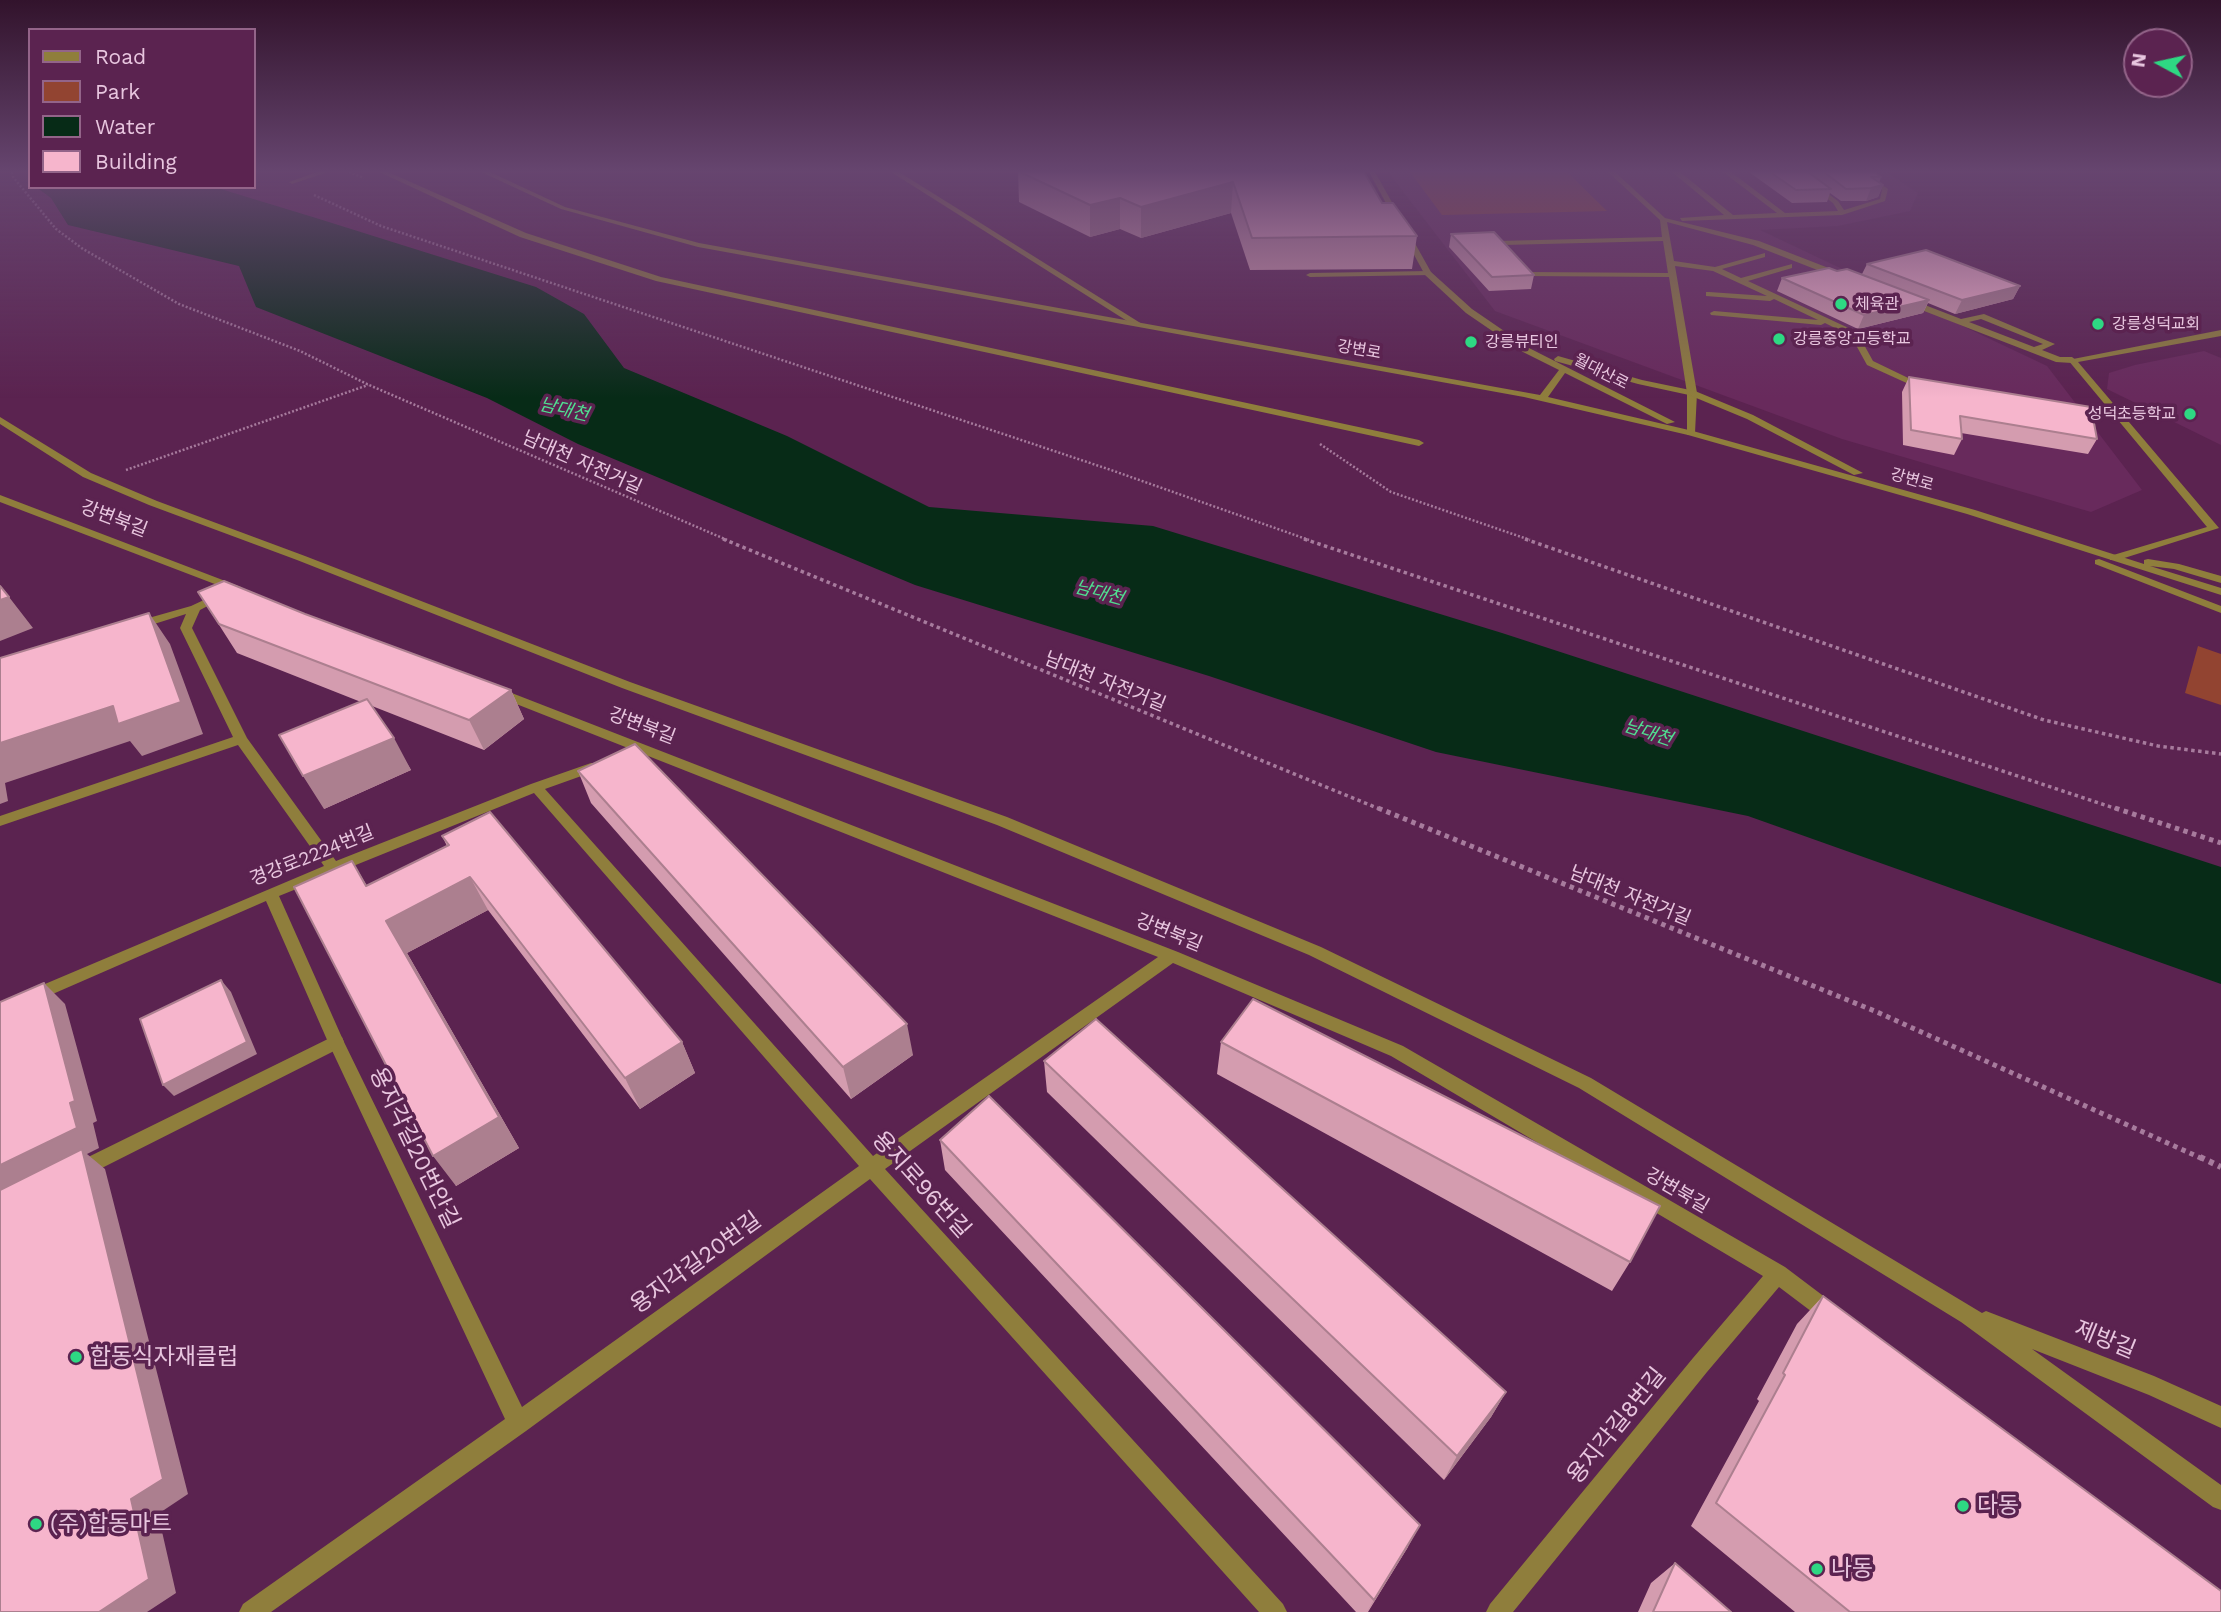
<!DOCTYPE html>
<html>
<head>
<meta charset="utf-8">
<style>
  body { margin:0 }
  #map { position:relative; width:2221px; height:1612px; overflow:hidden; background:#5b2350; font-family:"Work Sans",sans-serif }
  canvas { display:block }
  .legend { position:absolute; left:28px; top:28px; width:228px; height:161px; box-sizing:border-box; background:#5b2350; border:2px solid #936489; margin:0; padding:9px 12px; list-style:none; font-size:21px; color:#e8c6df }
  .legend li { display:flex; align-items:center; gap:14px; height:35px }
  .legend b { width:35px; border:2px solid #936489 }
  .north { position:absolute; left:2123px; top:28px; width:70px; height:70px; box-sizing:border-box; background:#5b2350; border:2px solid #936489; border-radius:50%; rotate:278deg; font-size:19px; font-weight:700; line-height:28px; text-align:center; color:#e8c6df }
  .north::after { content:''; display:block; margin:auto; width:24px; height:32px; background:#2ed883; clip-path:polygon(50% 0,100% 100%,50% 72%,0 100%) }
</style>
</head>
<body>
<div id="map">
<canvas width="2221" height="1612"></canvas>
<ul class="legend">
<li><b style="height:9px;background:#8f7e3c"></b>Road</li>
<li><b style="height:19px;background:#924431"></b>Park</li>
<li><b style="height:19px;background:#072b17"></b>Water</li>
<li><b style="height:19px;background:#f6b5cc"></b>Building</li>
</ul>
<div class="north">N</div>
</div>
<script>
const c = document.querySelector('canvas').getContext('2d');
c.lineJoin = 'round';
function fill(path, color) {
  c.fillStyle = color;
  c.fill(path, 'evenodd');
}
function toPath(rows) {
  const path = new Path2D();
  for (const r of rows) {
    path.moveTo(r[0], r[1]);
    for (let i = 2; i < r.length; i += 2) path.lineTo(r[i], r[i + 1]);
  }
  return path;
}
function strokePath(path, color, width, dash) {
  c.strokeStyle = color;
  c.lineWidth = width;
  c.lineCap = dash ? 'butt' : 'round';
  c.setLineDash(dash || []);
  c.stroke(path);
}
function label(font, color, halo, rows, align = 'center') {
  c.font = font + ' "Work Sans","Noto Sans KR",sans-serif';
  c.lineWidth = 7;
  c.setLineDash([]);
  c.textBaseline = 'middle';
  c.strokeStyle = halo;
  c.fillStyle = color;
  for (const [text, x, y, turn = 0] of rows) {
    c.save();
    c.translate(x, y);
    c.rotate((+turn || 0) * Math.PI / 180);
    c.textAlign = isNaN(turn) ? turn : align;
    if (halo) c.strokeText(text, 0, 0);
    c.fillText(text, 0, 0);
    c.restore();
  }
}
fill(toPath([
  [1388,172,1887,172,1918,193,1910,211,1838,226,1760,230,2047,366,2142,490,2091,512,1842,439,1495,311],
  [2204,351,2221,358,2221,445,2107,389,2109,373,2135,365]
]), '#682a5c');
fill(toPath([
  [1410,172,1567,172,1607,211,1442,215],
  [2198,646,2221,654,2221,705,2185,693]
]), '#924431');
fill(toPath([
  [36,187,214,187,316,218,536,287,584,314,624,368,787,436,929,507,1153,526,1502,633,2221,867,2221,984,1748,816,1436,752,1209,676,915,585,578,444,487,398,256,307,239,266,68,225,51,198]
]), '#072b17');
strokePath(toPath([
  [12,172,13,177,56,229,83,249,179,304,300,351,369,385,727,540],
  [349,172,364,178],
  [314,195,381,226,1111,470,1309,540],
  [1320,444,1391,492,1530,540],
  [126,470,368,385]
]), '#a77b9d', 2.5, [2, 2]);
strokePath(toPath([
  [723,539,1382,810],
  [1304,539,2120,810],
  [1525,539,2044,720,2158,746,2221,754]
]), '#a77b9d', 3.5, [3.5, 3.5]);
strokePath(toPath([
  [1378,808,1877,1012,2203,1159],
  [2115,808,2221,843]
]), '#a77b9d', 5, [4.5, 4.5]);
strokePath(toPath([
  [2200,1157,2221,1167]
]), '#a77b9d', 6, [5, 5]);
fill(toPath([
  [317,172,328,172,292,184,289,182,317,172],
  [1608,172,1615,172,1665,218,1759,241,1844,274,1844,278,1838,278,1753,245,1667,222,1674,261,1715,267,1765,253,1765,257,1722,269,1741,278,1792,264,1792,268,1748,281,1857,332,1873,361,1929,388,1922,390,1867,365,1851,336,1825,323,1821,325,1711,315,1710,313,1714,311,1818,320,1774,299,1770,301,1706,296,1706,292,1709,292,1767,296,1713,271,1675,266,1697,393,1695,433,1687,435,1687,393,1669,277,1526,276,1516,267,1523,265,1528,272,1668,273,1663,241,1503,245,1510,252,1506,254,1493,243,1497,241,1662,237,1660,220,1608,172],
  [1672,172,1680,172,1733,215,1777,213,1723,172,1731,172,1785,213,1838,211,1833,203,1791,172,1799,172,1838,201,1844,210,1880,199,1882,190,1856,172,1864,172,1888,189,1885,201,1842,215,1682,221,1680,218,1724,215,1672,172],
  [1428,271,1432,273,1431,275,1310,277,1306,275,1310,273,1428,271],
  [1906,300,1912,300,1961,319,1984,314,2055,344,2042,350,2060,357,2072,357,2076,360,2072,363,2056,362,1906,304,1906,300],
  [1981,319,2043,344,2034,347,1969,322,1981,319],
  [336,1035,342,1037,344,1042,342,1047,86,1176,80,1178,74,1176,71,1170,74,1164,336,1035]
]), '#8f7e3c');
fill(toPath([
  [379,172,388,172,526,233,661,277,1419,440,1424,443,1419,446,656,281,520,237,379,172],
  [891,172,899,172,1142,324,1135,326,891,172],
  [2221,330,2221,336,2078,362,2219,528,2118,560,2110,560,2110,556,2207,527,2068,360,2221,330],
  [0,417,91,473,157,501,305,556,630,682,1007,817,1321,947,1591,1078,1982,1313,1986,1311,2154,1376,2221,1406,2221,1428,2149,1395,2032,1349,2221,1485,2221,1510,2213,1507,1961,1322,1579,1088,1309,955,997,825,622,688,297,560,149,505,83,477,0,424,0,417],
  [0,495,241,587,243,589,237,592,233,591,0,502,0,495],
  [221,592,225,593,225,597,200,610,192,628,247,738,336,861,531,784,591,763,601,763,603,766,601,769,545,789,873,1156,1158,957,496,696,494,693,496,690,504,690,1178,952,1403,1046,1785,1267,1838,1307,1841,1314,1838,1321,1831,1324,1824,1321,1779,1287,1707,1372,1513,1612,1486,1612,1490,1604,1693,1358,1763,1276,1391,1056,1173,963,885,1169,1283,1604,1287,1612,1259,1612,870,1179,526,1431,271,1612,239,1612,243,1604,505,1419,328,1042,266,901,0,1017,0,1003,324,866,238,745,0,826,0,816,233,737,180,628,186,614,135,630,129,626,131,623,191,606,221,592],
  [534,793,859,1166,522,1407,344,1042,279,896,534,793]
]), '#8f7e3c');
fill(toPath([
  [481,172,490,172,565,207,699,243,1540,395,1559,370,1523,352,1466,313,1425,275,1369,172,1375,172,1431,272,1472,309,1529,348,1675,422,1667,424,1565,373,1548,397,1693,431,1975,510,2144,564,2144,560,2148,559,2179,564,2221,576,2221,583,2174,569,2150,566,2221,588,2221,595,1967,514,1688,435,1524,397,698,247,561,209,481,172],
  [1558,356,1642,380,1695,391,1753,415,1863,473,1854,475,1747,419,1689,395,1638,384,1555,361,1554,359,1558,356],
  [2099,559,2221,606,2221,613,2095,564,2095,560,2099,559]
]), '#8f7e3c');
fill(toPath([
  [1018,172,1364,172,1382,203,1417,236,1412,269,1250,270,1231,213,1141,238,1120,229,1090,237,1019,202],
  [1749,172,1874,172,1881,177,1879,183,1883,185,1878,197,1866,201,1841,201,1830,193,1827,202,1792,203],
  [1451,234,1534,275,1531,289,1489,291,1449,247],
  [1867,264,2020,286,2013,299,1955,314,1928,303,1923,313,1858,329,1777,291,1782,278,1837,271,1862,274],
  [1909,377,2097,439,2088,454,1961,433,1962,439,1954,455,1903,445,1902,392],
  [198,592,305,614,511,690,524,719,484,750,372,706,411,770,324,809,361,702,237,653],
  [578,771,913,1055,851,1099,591,803],
  [442,836,682,1042,695,1073,640,1109,488,910,407,953,519,1148,456,1186,352,861,367,886,447,846],
  [1221,1042,1630,1262,1612,1291,1217,1074],
  [1044,1061,1506,1392,1491,1417,1444,1480,1047,1092],
  [940,1140,1408,1547,1368,1612,1356,1612,945,1170],
  [1823,1296,2221,1612,1795,1612,1691,1526,1759,1401,1757,1399,1797,1324],
  [1675,1563,1731,1612,1638,1612,1651,1583]
]), '#d49caf');
fill(toPath([
  [1233,182,1231,213,1141,238,1141,207],
  [1883,185,1878,197,1866,201,1871,188],
  [1120,198,1120,229,1090,237,1090,205],
  [2020,286,2013,299,1955,314,1962,300],
  [1929,300,1923,313,1858,329,1864,315],
  [9,597,33,628,0,641,0,600],
  [149,613,170,644,203,734,142,756,130,741,5,783,8,801,0,804,0,743],
  [511,690,524,719,484,750,469,720],
  [394,738,411,770,324,809,303,776],
  [470,877,488,910,407,953,519,1148,456,1186,433,1156,386,921],
  [221,980,231,992,257,1054,174,1096,163,1085],
  [44,983,65,1004,97,1121,93,1123,99,1148,87,1154,105,1169,188,1494,158,1514,176,1593,147,1612,99,1612,0,1197,0,1165],
  [907,1024,913,1055,851,1099,843,1067],
  [682,1042,695,1073,640,1109,625,1078],
  [1506,1392,1491,1417,1444,1480,1457,1456],
  [1420,1525,1408,1547,1367,1612,1374,1600]
]), '#ac7f8f');
const building = toPath([
  [1020,172,1364,172,1382,203,1393,203,1417,236,1252,238,1233,182,1141,207,1120,198,1090,205,1020,172],
  [1770,172,1808,172,1831,189,1796,190,1770,172],
  [1824,172,1874,172,1881,177,1871,177,1883,185,1871,188,1846,189,1824,172],
  [1494,232,1534,275,1492,277,1451,234,1494,232],
  [1926,250,2020,286,1962,300,1867,264,1926,250],
  [1829,268,1837,271,1847,269,1929,300,1864,315,1782,278,1829,268],
  [1909,377,2091,407,2097,439,1960,416,1962,439,1911,430,1909,377],
  [224,581,305,614,511,690,469,720,219,624,198,592,224,581],
  [0,586,9,597,0,600,0,586],
  [149,613,181,702,118,724,113,706,0,743,0,658,149,613],
  [367,699,394,738,303,776,279,735,367,699],
  [635,744,907,1024,843,1067,578,771,635,744],
  [490,812,682,1042,625,1078,470,877,386,921,499,1117,433,1156,294,887,352,861,366,886,449,845,442,836,490,812],
  [221,980,247,1042,163,1085,140,1019,221,980],
  [44,983,75,1101,70,1103,77,1128,0,1165,0,1002,44,983],
  [1253,999,1660,1206,1630,1262,1221,1042,1253,999],
  [1096,1019,1506,1392,1457,1456,1044,1061,1096,1019],
  [989,1096,1420,1525,1374,1600,940,1140,989,1096],
  [82,1149,163,1479,131,1499,149,1579,99,1612,0,1612,0,1190,82,1149],
  [1823,1296,2221,1591,2221,1612,1850,1612,1716,1503,1785,1375,1783,1373,1823,1296],
  [1675,1563,1731,1612,1653,1612,1675,1563]
]);
fill(building, '#f6b5cc');
strokePath(building, '#ac7f8f', 2);
const sky = c.createLinearGradient(0, 0, 0, 398);
sky.addColorStop(0, '#32132c');
sky.addColorStop(0.43, '#66456f');
sky.addColorStop(1, '#66456f00');
c.fillStyle = sky;
c.fillRect(0, 0, 2221, 398);
for (const [x, y, r, color] of [
  [1841,304,7,"#2ed883"],
  [2098,324,7,"#2ed883"],
  [1779,339,7,"#2ed883"],
  [1471,342,7,"#2ed883"],
  [2190,414,7,"#2ed883"],
  [76,1357,7,"#2ed883"],
  [1963,1506,7,"#2ed883"],
  [36,1524,7,"#2ed883"],
  [1817,1569,7,"#2ed883"]
]) {
  const dot = new Path2D();
  dot.arc(x, y, r, 0, 2 * Math.PI);
  c.fillStyle = color;
  c.fill(dot);
  strokePath(dot, '#5b2350', 2.5);
}
label('16px', '#e8c6df', '#5b2350', [
  ["체육관",1855,304],
  ["강릉성덕교회",2112,324],
  ["강릉중앙고등학교",1793,339],
  ["강릉뷰티인",1485,342],
  ["성덕초등학교",2176,414,"right"]
], 'left');
label('16px', '#e8c6df', '#5b2350', [
  ["강변로",1359,350,10],
  ["월대산로",1601,372,27],
  ["강변로",1912,480,16]
]);
label('italic 18px', '#50e091', '#5b2350', [
  ["남대천",564,410,13],
  ["남대천",1099,593,15],
  ["남대천",1648,733,18]
]);
label('19px', '#e8c6df', '#5b2350', [
  ["남대천 자전거길",582,463,24],
  ["강변북길",114,519,21],
  ["남대천 자전거길",1105,682,22],
  ["강변북길",642,726,21],
  ["경강로2224번길",312,856,-22],
  ["남대천 자전거길",1630,896,22],
  ["강변북길",1169,933,22],
  ["강변북길",1677,1191,30]
]);
label('23px', '#e8c6df', '#5b2350', [
  ["용지각길20번안길",414,1148,64],
  ["용지로96번길",921,1185,48],
  ["용지각길20번길",696,1263,-36],
  ["제방길",2105,1340,22],
  ["용지각길8번길",1617,1426,-51]
]);
label('23px', '#e8c6df', '#5b2350', [
  ["합동식자재클럽",90,1357],
  ["다동",1977,1506],
  ["(주)합동마트",50,1524],
  ["나동",1831,1569]
], 'left');
</script>
</body>
</html>
